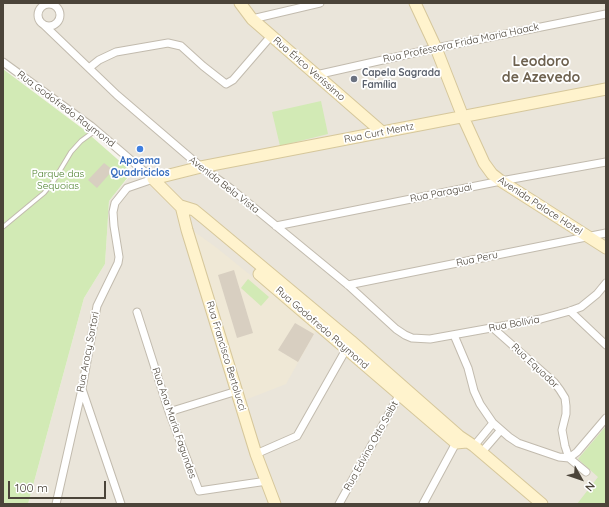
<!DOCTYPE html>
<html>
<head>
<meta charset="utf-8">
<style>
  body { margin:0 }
  #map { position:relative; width:609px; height:507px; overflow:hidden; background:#f6f3ec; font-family:Quicksand,sans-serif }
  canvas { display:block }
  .frame { position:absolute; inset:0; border:4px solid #4b4439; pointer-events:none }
  .north { position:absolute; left:561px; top:459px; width:40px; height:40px; -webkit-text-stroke:3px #fff; paint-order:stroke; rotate:130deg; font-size:11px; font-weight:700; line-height:16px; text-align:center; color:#4b4439 }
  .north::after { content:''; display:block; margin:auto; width:14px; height:18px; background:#4b4439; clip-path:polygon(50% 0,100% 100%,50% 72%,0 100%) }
  .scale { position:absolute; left:8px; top:481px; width:98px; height:18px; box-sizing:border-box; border:2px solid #4b4439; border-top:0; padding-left:5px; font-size:12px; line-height:14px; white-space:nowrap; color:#4b4439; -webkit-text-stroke:3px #fff; paint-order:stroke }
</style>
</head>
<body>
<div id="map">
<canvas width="609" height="507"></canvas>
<div class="frame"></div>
<div class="north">N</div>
<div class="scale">100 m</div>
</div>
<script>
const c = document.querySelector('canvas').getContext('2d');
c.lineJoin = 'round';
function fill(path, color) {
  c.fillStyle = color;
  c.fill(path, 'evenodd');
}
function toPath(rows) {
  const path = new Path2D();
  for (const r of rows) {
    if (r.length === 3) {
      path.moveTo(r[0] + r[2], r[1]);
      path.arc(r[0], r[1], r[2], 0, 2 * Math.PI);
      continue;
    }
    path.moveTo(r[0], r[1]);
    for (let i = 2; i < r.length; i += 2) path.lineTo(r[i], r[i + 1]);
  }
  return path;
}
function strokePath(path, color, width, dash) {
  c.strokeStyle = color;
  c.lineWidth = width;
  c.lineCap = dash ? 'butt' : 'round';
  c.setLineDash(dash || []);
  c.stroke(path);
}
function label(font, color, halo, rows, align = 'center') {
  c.font = font + ' Quicksand,sans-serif';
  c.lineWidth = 3.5;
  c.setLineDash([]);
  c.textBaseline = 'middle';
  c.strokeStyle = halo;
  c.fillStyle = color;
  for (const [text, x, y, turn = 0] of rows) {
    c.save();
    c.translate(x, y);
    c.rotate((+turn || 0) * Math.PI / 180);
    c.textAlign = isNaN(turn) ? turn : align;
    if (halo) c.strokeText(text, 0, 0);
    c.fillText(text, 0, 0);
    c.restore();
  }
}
fill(toPath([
  [3,3,606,3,606,504,28,504,84,298,105,264,109,201,138,166,3,62]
]), '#eae5da');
fill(toPath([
  [192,230,217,248,317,329,286,384,245,400]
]), '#efe8d6');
fill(toPath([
  [3,69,83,129,132,172,109,201,105,264,84,298,28,504,3,504],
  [321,101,328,134,280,146,272,112],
  [248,279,269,297,261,306,241,288],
  [606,426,606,504,577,504,598,477,578,459]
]), '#d2eab5');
fill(toPath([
  [104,163,113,170,97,188,88,180],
  [234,270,253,333,237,338,218,275],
  [295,323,314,334,298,362,278,350]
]), '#d8cfc1');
const lane = toPath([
  [3,227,44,193,53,182,71,152,81,141,96,130]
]);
const street = toPath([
  [49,15,11],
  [252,19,320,3],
  [43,24,117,95,201,167,230,188,348,285,396,329,405,335,412,338,430,339,541,319,570,311,581,307,597,294,606,283],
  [3,62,91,126,153,179],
  [89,68,99,60,116,52,168,43,181,46,203,66,226,84,233,80,271,36],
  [316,75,436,48,606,14],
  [276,226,501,181,606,162],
  [348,285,606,233],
  [570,311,606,345],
  [137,312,169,412,199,491,267,481],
  [493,328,554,382,560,390,565,398,566,406,566,414,562,430,565,446,569,458,586,472],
  [454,335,468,368,474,391,480,404,493,423,509,437,518,443,559,457,569,458],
  [82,389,121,504],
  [169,412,237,391],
  [474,446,493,423],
  [481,453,500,431],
  [256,454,297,436,348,346],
  [569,458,577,452,606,418],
  [56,504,82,389,97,306,118,263,119,257,114,226,113,212,115,203,127,188,153,179],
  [339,504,401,392],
  [423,504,457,441]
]);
const secondary = toPath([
  [240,3,252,19,382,132],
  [415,3,436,48,463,117,484,163,492,174,501,181,606,248],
  [153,179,201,167,606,89],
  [153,179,185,211],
  [181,206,194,210,205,219,351,341,459,436,474,446,542,504],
  [181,206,187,230,256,454,275,504],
  [259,274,456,443,467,442]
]);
strokePath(lane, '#c2bbae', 5.5);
strokePath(street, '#c2bbae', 9);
strokePath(secondary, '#d6c79b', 13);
strokePath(lane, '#fff', 3.5);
strokePath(street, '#fff', 7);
strokePath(secondary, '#fff3cd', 11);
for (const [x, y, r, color] of [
  [354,79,4,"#6b7280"],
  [140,149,4,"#3f7fe0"]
]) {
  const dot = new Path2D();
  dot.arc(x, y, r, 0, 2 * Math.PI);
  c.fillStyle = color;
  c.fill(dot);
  strokePath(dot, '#fff', 1.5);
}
label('10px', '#4b4439', '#fff', [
  ["Rua Professora Frida Maria Haack",461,43,-12],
  ["Rua Érico Veríssimo",309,69,41],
  ["Rua Godofredo Raymond",66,109,37],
  ["Rua Curt Mentz",379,133,-11],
  ["Avenida Bela Vista",224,185,38],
  ["Rua Paraguai",441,193,-11],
  ["Avenida Palace Hotel",540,206,33],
  ["Rua Peru",477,259,-12],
  ["Rua Bolívia",514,324,-10],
  ["Rua Godofredo Raymond",322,328,41],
  ["Rua Aracy Sartori",88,352,-79],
  ["Rua Francisco Bertolucci",226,356,73],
  ["Rua Equador",535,366,43],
  ["Rua Ana Maria Fagundes",174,423,71],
  ["Rua Edvino Otto Seibt",371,446,-61]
]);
label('bold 10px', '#5b616d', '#fff', [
  ["Capela Sagrada",362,73],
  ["Família",362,85]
], 'left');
label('bold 10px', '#366cbe', '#fff', [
  ["Apoema",140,161],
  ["Quadriciclos",140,173]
]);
label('10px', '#4a7f2a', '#fff', [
  ["Parque das",58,174],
  ["Sequoias",58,186]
]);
label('bold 14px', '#6e6250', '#fff', [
  ["Leodoro",541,62],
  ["de Azevedo",541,78]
]);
</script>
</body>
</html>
